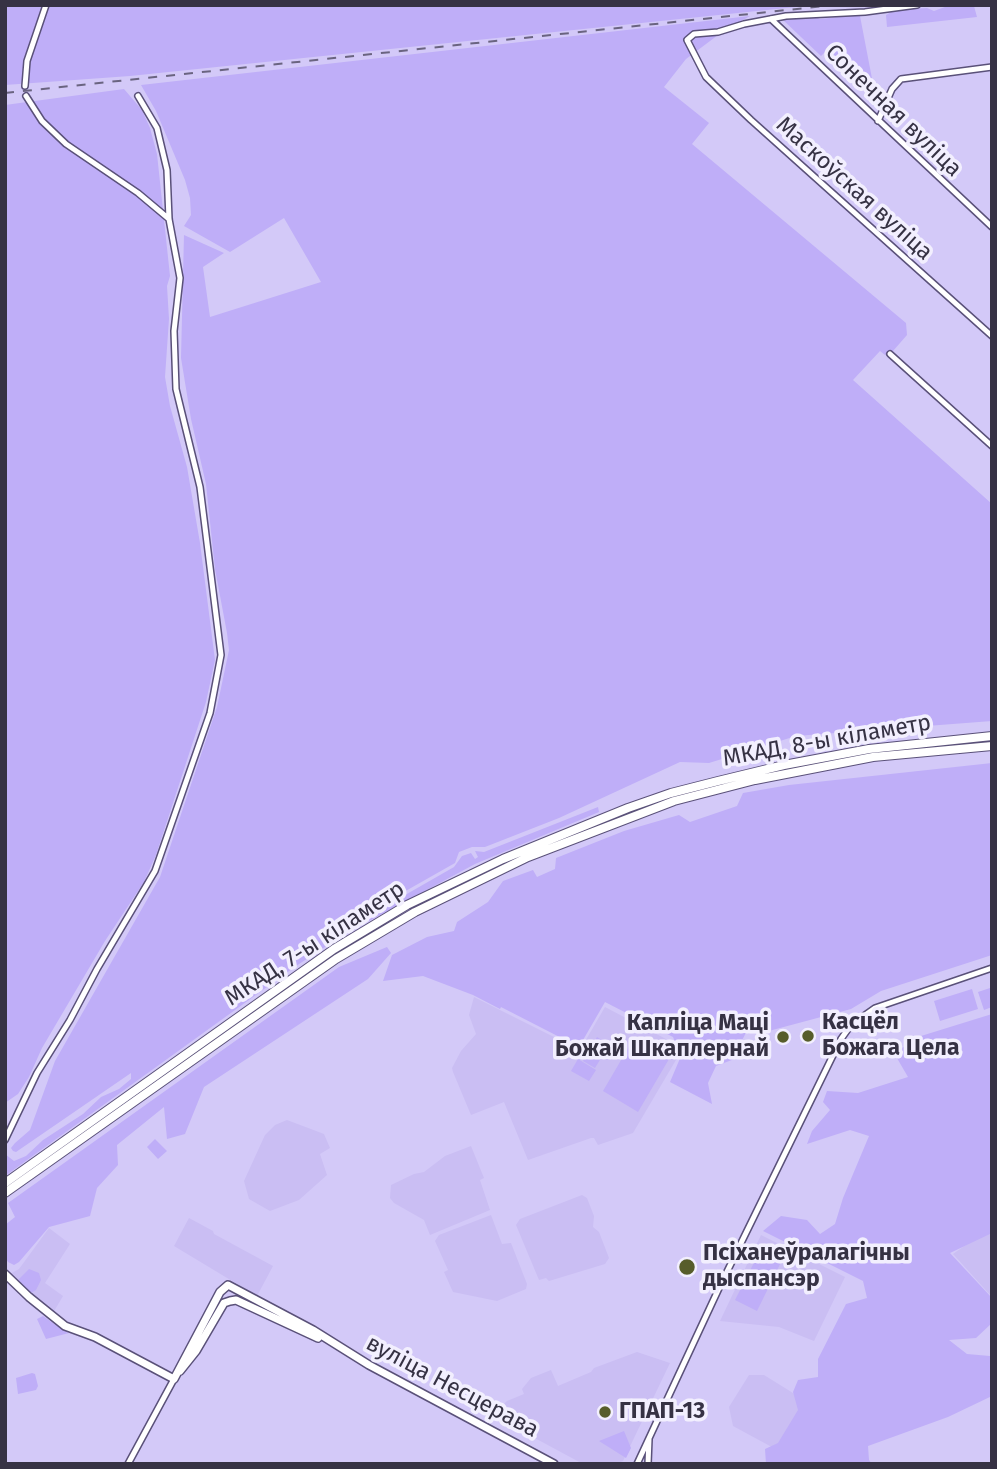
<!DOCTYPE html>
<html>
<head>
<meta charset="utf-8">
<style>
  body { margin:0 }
  #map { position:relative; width:997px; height:1469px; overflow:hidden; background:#d3c9f8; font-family:"Fira Sans",sans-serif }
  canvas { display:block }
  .frame { position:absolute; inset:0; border:7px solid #363244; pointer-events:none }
</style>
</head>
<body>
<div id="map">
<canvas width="997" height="1469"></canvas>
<div class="frame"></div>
</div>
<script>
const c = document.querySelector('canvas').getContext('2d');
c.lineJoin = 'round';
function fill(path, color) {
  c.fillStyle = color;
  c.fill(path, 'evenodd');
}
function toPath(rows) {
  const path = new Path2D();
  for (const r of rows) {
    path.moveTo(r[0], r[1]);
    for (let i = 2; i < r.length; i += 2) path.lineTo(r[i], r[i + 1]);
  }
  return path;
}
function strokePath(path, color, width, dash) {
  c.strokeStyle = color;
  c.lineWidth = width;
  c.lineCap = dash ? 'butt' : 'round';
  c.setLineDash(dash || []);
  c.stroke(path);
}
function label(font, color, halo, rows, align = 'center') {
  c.font = font + ' "Fira Sans",sans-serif';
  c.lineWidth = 7;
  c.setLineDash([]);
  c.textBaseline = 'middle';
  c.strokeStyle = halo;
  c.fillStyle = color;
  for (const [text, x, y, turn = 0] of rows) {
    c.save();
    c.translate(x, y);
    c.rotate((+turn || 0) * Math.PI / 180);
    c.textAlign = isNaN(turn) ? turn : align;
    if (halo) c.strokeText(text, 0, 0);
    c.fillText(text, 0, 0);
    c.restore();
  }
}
fill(toPath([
  [474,997,580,1050,605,1007,683,1048,633,1133,598,1145,594,1138,591,1138,528,1160,504,1102,471,1115,453,1072,452,1068,461,1051,476,1034,469,1015],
  [287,1120,324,1134,330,1148,320,1154,327,1175,299,1200,270,1211,249,1199,244,1181,265,1135,275,1125],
  [471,1146,484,1178,480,1180,490,1210,430,1235,424,1220,394,1203,390,1198,391,1185,414,1174,424,1172,445,1156],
  [582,1195,587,1198,594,1216,593,1227,599,1232,609,1258,605,1264,549,1281,546,1278,539,1280,516,1225,520,1219],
  [491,1215,502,1244,511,1243,527,1284,526,1289,497,1301,453,1292,444,1272,448,1270,435,1241,439,1235],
  [189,1218,213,1231,214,1234,273,1266,257,1296,174,1246],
  [49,1228,70,1244,45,1283,63,1296,53,1313,10,1274,19,1269],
  [987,1230,992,1230,992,1297,953,1254],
  [761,1235,845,1277,814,1341,779,1327,720,1321],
  [637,1352,670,1363,623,1461,615,1464,583,1464,492,1415,507,1401,524,1394,522,1389,531,1378,551,1370,558,1386,591,1372,594,1368],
  [749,1375,764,1375,793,1393,822,1425,781,1452,733,1426,729,1407]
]), '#cabef3');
fill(toPath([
  [5,5,815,5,130,76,5,85],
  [974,6,977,17,887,27,886,15,891,12,909,9,927,8,934,11,945,7],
  [856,15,860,16,874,89,871,92,828,49,821,56,782,19,814,16,820,19],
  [750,16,722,32,686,59,664,87,709,123,692,144,906,323,907,335,893,351,885,355,880,351,853,380,992,504,992,721,796,736,709,763,680,762,559,818,485,847,472,847,459,852,455,863,365,914,330,938,454,867,462,856,471,853,475,859,478,857,475,851,484,852,598,807,599,812,475,864,345,934,296,966,5,1176,5,1154,14,1161,26,1156,43,1140,83,1114,101,1097,119,1089,131,1079,131,1073,16,1152,13,1151,11,1148,15,1143,30,1130,55,1061,160,877,217,707,229,650,227,633,215,569,206,484,191,419,181,358,184,235,224,253,203,267,210,317,321,282,284,218,230,252,184,226,191,215,190,198,185,180,156,111,141,85],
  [124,89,142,110,150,128,157,154,170,276,167,286,169,319,165,377,170,406,187,467,200,543,215,660,206,702,156,855,144,882,105,941,42,1048,29,1077,18,1094,5,1103,5,105],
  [992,763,992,955,881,991,851,1009,765,1032,749,1027,738,1048,737,1058,716,1066,708,1083,712,1104,670,1082,681,1056,673,1037,605,1002,579,1047,501,1007,500,1009,473,995,423,976,383,981,392,955,427,937,454,931,457,922,488,902,503,881,533,870,537,877,555,869,556,858,624,831,679,815,690,822,737,806,743,793,789,785],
  [387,947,391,953,368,979,204,1087,185,1134,167,1139,164,1107,117,1145,118,1165,97,1188,90,1216,49,1227,19,1262,14,1265,8,1262,5,1257,5,1225,15,1217,8,1203,339,967],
  [990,988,992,1007,984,1010,978,992],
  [972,989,978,1009,940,1021,934,1001],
  [992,1014,992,1233,950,1253,992,1298,992,1323,976,1338,949,1340,967,1354,990,1356,992,1358,992,1396,948,1417,868,1446,869,1460,872,1464,766,1464,765,1449,778,1443,798,1410,793,1392,798,1380,818,1377,818,1359,846,1304,867,1298,863,1281,763,1231,781,1216,807,1220,820,1234,835,1224,843,1198,869,1136,850,1130,807,1144,812,1131,830,1110,823,1102,827,1091,858,1093,908,1077,894,1053,921,1036],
  [597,1037,609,1045,595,1068,583,1061],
  [634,1038,669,1059,638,1112,603,1091],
  [578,1059,596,1070,589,1081,571,1071],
  [155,1139,167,1151,158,1159,147,1147],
  [763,1245,784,1256,757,1311,735,1300],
  [29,1269,39,1273,41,1280,36,1290,31,1293,17,1281],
  [43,1316,63,1330,69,1333,46,1339,37,1319],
  [32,1373,35,1374,38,1386,36,1390,18,1394,16,1378],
  [624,1431,631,1448,626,1458,599,1441]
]), '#bfaef8');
const minor = toPath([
  [917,5,865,12,786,16,744,24,718,32,694,34,687,40,706,77,751,120,992,336],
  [771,19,992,227],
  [25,86,27,61,46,5],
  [26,96,42,121,66,144,138,193,169,219],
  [878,121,892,89,901,79,992,67],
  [890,354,992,446],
  [5,1140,37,1073,70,1020,97,969,155,871,210,713,221,655,200,487,176,389,174,331,180,278,169,219,167,170,157,128,138,96],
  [128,1464,174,1379],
  [637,1464,720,1286,841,1039,851,1025,875,1008,992,968],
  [648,1464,649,1439]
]);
const major = toPath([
  [5,1274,29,1297,65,1326,95,1337,174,1379,220,1292,228,1285,313,1330,369,1365,554,1464],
  [180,1371,196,1351,224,1303,230,1301,236,1300,318,1338]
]);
const highway = toPath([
  [5,1183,334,949,407,905,503,859,628,808,671,793,718,781,784,765,869,749,992,736],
  [5,1193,336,959,415,912,528,857,674,801,755,780,873,757,992,746]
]);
strokePath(minor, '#5a5179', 8);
strokePath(major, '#5a5179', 10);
strokePath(highway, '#5a5179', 10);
strokePath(minor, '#fff', 5);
strokePath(major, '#fff', 7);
strokePath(highway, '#fff', 8);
strokePath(toPath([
  [5,93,834,5]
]), '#6a6480', 2, [9, 9]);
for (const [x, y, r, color] of [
  [808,1036,7,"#575d2b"],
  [783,1037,7,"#575d2b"],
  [687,1267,9,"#575d2b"],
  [605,1412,7,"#575d2b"]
]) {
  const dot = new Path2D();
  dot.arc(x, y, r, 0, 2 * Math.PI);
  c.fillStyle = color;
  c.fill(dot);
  strokePath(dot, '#f2effe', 2.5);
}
label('23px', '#363244', '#f2effe', [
  ["Сонечная вуліца",893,111,44],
  ["Маскоўская вуліца",854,189,42],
  ["МКАД, 8-ы кіламетр",827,741,-10],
  ["МКАД, 7-ы кіламетр",315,944,-33],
  ["вуліца Несцерава",452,1387,28]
]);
label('bold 23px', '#363244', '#f2effe', [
  ["Касцёл",822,1023],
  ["Божага Цела",822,1049],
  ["Капліца Маці",769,1024,"right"],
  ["Божай Шкаплернай",769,1050,"right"],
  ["Псіханеўралагічны",703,1254],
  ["дыспансэр",703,1280],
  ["ГПАП-13",619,1412]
], 'left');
</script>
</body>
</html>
